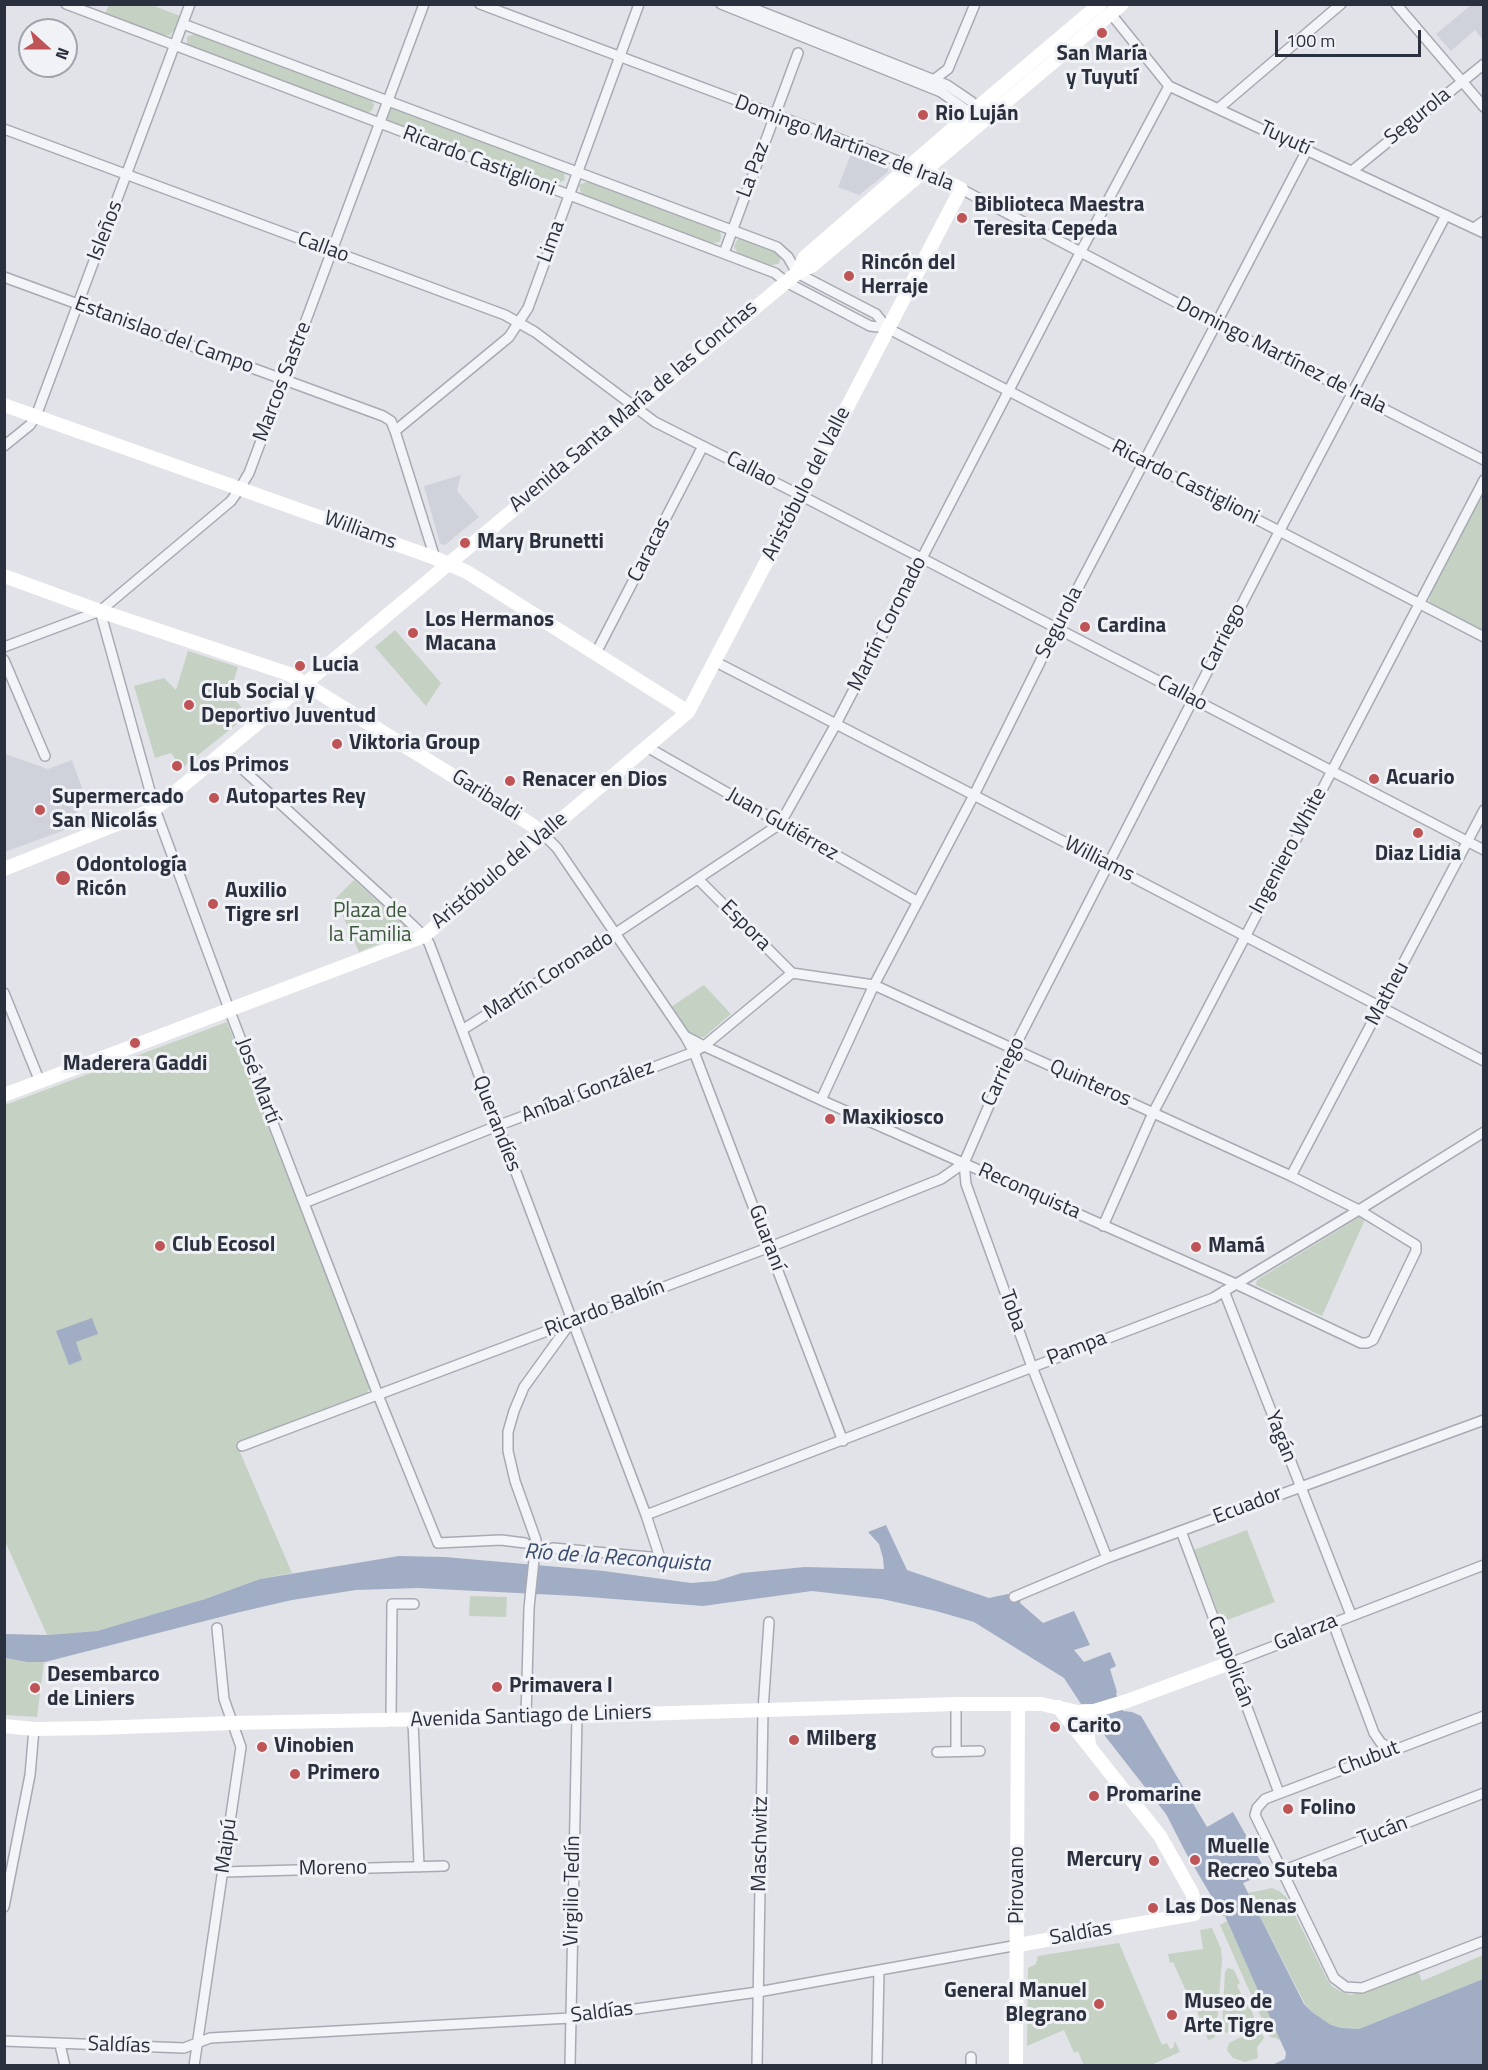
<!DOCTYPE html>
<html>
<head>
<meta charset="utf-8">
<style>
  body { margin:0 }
  #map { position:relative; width:1488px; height:2070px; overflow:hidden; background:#e1e3e8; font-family:"Titillium Web",sans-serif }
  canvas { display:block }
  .frame { position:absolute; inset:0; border:6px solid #2b303e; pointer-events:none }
  .north { position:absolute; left:18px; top:18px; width:60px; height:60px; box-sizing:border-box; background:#f0f2f6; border:2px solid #a1a4ac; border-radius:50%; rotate:111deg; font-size:16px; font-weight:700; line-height:24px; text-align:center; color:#2b303e }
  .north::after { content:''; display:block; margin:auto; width:21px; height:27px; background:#bf5457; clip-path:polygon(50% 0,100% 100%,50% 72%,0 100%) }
  .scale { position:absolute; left:1275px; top:30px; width:146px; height:27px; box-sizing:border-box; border:3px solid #2b303e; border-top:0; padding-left:8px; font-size:18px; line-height:21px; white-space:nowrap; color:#2b303e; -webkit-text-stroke:4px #f0f2f6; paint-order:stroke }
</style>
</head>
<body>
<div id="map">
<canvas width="1488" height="2070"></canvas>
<div class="frame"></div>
<div class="north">N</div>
<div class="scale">100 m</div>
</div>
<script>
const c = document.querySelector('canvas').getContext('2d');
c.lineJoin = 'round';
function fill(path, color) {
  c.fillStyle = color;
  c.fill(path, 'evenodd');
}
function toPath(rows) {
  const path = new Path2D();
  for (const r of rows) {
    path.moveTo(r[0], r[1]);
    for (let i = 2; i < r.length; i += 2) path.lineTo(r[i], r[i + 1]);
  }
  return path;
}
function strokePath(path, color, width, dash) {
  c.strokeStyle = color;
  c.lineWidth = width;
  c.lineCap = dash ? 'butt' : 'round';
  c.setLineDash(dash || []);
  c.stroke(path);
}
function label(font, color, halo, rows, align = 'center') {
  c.font = font + ' "Titillium Web",sans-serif';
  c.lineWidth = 6;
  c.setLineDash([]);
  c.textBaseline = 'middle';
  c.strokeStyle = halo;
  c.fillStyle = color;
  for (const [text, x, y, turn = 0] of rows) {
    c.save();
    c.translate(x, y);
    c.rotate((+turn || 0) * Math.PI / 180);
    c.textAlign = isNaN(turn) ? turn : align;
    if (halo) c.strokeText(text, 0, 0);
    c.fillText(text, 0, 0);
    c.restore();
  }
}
fill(toPath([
  [1471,5,1483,5,1483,40,1475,30,1451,51,1436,34],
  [851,154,888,168,888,172,859,195,838,187],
  [461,475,457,491,479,517,445,545,440,544,424,486],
  [5,754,48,769,72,760,83,791,71,796,81,824,5,852]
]), '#cfd2da');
fill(toPath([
  [149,4,180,16,175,29,170,35,163,35,105,14,109,5],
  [196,33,369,98,374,104,373,109,367,114,191,47,187,45,187,37],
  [391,108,397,109,561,170,564,173,565,180,555,185,391,124,387,119,386,114],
  [589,181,716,228,721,234,721,238,719,242,711,243,585,195,581,193,579,185],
  [741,238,776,249,781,256,780,261,778,264,770,265,738,253,734,247,737,240],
  [1483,492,1483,632,1434,607,1429,601,1430,594],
  [395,630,441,683,426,706,375,647],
  [188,651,238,667,230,694,248,715,182,768,171,753,155,758,134,686,164,678,176,690],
  [354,880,406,927,406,933,359,952,335,899],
  [704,985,731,1014,704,1037,694,1038,686,1034,668,1009],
  [227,1022,370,1387,367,1393,236,1443,292,1573,260,1579,205,1599,97,1631,47,1635,5,1541,5,1105],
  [1363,1215,1366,1217,1322,1316,1256,1285,1257,1280],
  [1247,1530,1275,1602,1222,1622,1194,1550],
  [470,1596,507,1597,506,1617,469,1616],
  [4,1658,27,1662,44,1662,37,1717,5,1715],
  [1272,1888,1279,1891,1286,1897,1328,1981,1333,1987,1342,1992,1351,1995,1365,1992,1418,1971,1422,1981,1483,1955,1483,1979,1359,2029,1340,2028,1331,2025,1312,2012,1305,2004,1248,1893],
  [1227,1921,1263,1999,1282,2042,1276,2038,1270,2037,1220,1925],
  [1212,1928,1221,1949,1222,1960,1216,2034,1214,2038,1208,2040,1197,2011,1195,2011,1173,1962,1170,1963,1168,1954,1203,1949,1200,1930],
  [1119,1943,1162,2045,1167,2043,1170,2049,1173,2048,1175,2041,1180,2052,1151,2065,1084,2066,1078,2051,1074,2053,1064,2030,1027,2046,1028,1968,1036,1964,1038,1956],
  [1228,1968,1234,1970,1240,1983,1237,1985,1246,2005,1249,2004,1254,2017,1251,2023,1226,2033,1222,2029,1225,1972],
  [1256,2030,1262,2033,1264,2038,1257,2047,1258,2058,1245,2062,1233,2058,1227,2050,1229,2043]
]), '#c5d1c3');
fill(toPath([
  [92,1318,98,1334,76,1342,82,1360,69,1365,56,1331],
  [886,1525,907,1570,989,1598,1008,1594,1021,1599,1020,1603,1043,1623,1074,1611,1090,1645,1074,1650,1084,1662,1110,1652,1116,1666,1110,1669,1117,1692,1116,1694,1123,1711,1132,1712,1141,1716,1207,1827,1233,1812,1267,1873,1243,1883,1304,2004,1312,2012,1331,2025,1341,2028,1359,2029,1483,1979,1483,2065,1272,2065,1285,2059,1286,2053,1225,1916,1223,1916,1186,1853,1166,1814,1105,1736,1098,1721,1099,1717,1091,1704,1081,1704,1064,1678,974,1622,936,1611,882,1599,812,1591,703,1606,576,1596,418,1588,356,1590,292,1600,240,1612,45,1662,27,1662,5,1658,4,1634,47,1635,97,1631,205,1599,260,1579,399,1556,445,1557,604,1571,691,1583,716,1581,742,1573,805,1567,884,1569,883,1558,879,1544,868,1532]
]), '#a0adc4');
const street = toPath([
  [66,4,775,273,786,282,870,326,887,328,1484,637],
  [480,4,914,167],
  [721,4,941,92,965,109],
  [742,4,947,85,972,102],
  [1396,4,1484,107],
  [1111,14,1169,86,1484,233],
  [183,24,777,247,788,257,797,273,876,314,887,328],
  [932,81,948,69,975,4],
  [1219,108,1341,4],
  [4,129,505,315,535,332,655,422,802,496,1484,850],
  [1352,171,1484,64],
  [961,189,1217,324,1484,460],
  [1474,228,1484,221],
  [724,253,798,53],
  [4,277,383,416,391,421,395,431,435,558],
  [395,431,509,337,528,308,639,4],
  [4,446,30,425,36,416,190,4],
  [100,611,155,809,229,1009,378,1395,438,1543,501,1540,525,1543],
  [4,647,100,611,231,501,240,488,249,473,424,4],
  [596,653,703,446],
  [4,660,45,756],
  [714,661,1109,865,1484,1061],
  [647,747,918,902],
  [224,752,402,915,424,936,429,943,646,1515,663,1567],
  [543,834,557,848,685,1036,694,1052,843,1441],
  [699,880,792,973],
  [4,993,40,1082],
  [462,1030,616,933,780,824,836,724,1080,253,1169,86],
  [821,1100,874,985,974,795,1057,628,1307,150],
  [1291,1176,1484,810],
  [304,1203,497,1126,694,1052,704,1046,792,973,874,985,1291,1176,1359,1210,1416,1245,1416,1251,1373,1340,1367,1343,1361,1343,1236,1284,821,1100,704,1046,685,1036],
  [1103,1226,1153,1113,1484,480],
  [1224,1291,1351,1615],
  [242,1446,770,1247,941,1179,964,1163],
  [646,1515,1213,1298,1359,1210,1484,1132],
  [1181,1531,1279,1793],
  [553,1548,660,1558],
  [1107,1558,1032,1367,966,1184,964,1163,1013,1050,1279,532,1446,215],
  [1014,1597,1107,1558,1484,1420],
  [1333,1623,1374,1733,1381,1743,1393,1750],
  [1230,1663,1484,1565],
  [526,1716,529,1608,536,1540,515,1481,508,1451,508,1432,514,1411,524,1387,571,1322],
  [1484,1716,1265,1799,1257,1808,1255,1815,1334,1978,1346,1987,1362,1988,1484,1941],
  [391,1721,392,1604,414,1604],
  [413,1721,419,1867],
  [956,1750,956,1704],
  [937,1752,980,1751],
  [1282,1871,1484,1793],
  [223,1872,444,1866],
  [4,1907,30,1775,34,1729],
  [4,2041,184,2048,210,2038,570,2018,758,1992,1018,1945],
  [60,2045,65,2066],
  [971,2057,971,2066],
  [194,2066,241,1747,224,1699,217,1628],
  [570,2066,577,1716],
  [757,2066,763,1710,769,1622],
  [877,2066,879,1970]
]);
strokePath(street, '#a7aab2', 12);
strokePath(street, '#f3f4f7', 9);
strokePath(toPath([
  [797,273,805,257,965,118,1100,4],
  [4,405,435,558,467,572,688,712],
  [4,576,100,611,289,674,532,825,543,834],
  [4,869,155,809,797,273,813,265,1122,4],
  [4,1095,424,936,688,712,961,189,925,171],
  [4,1726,34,1729,96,1728,233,1723,577,1716,956,1704,1041,1704,1078,1712,1094,1711,1127,1701,1230,1663],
  [1089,1745,1087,1727,1094,1711],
  [1018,1945,1194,1914,1195,1904,1192,1893,1160,1836,1058,1707],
  [1016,2066,1018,1704]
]), '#fff', 14);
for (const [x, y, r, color] of [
  [1102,33,6,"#bf5457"],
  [923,115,6,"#bf5457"],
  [962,218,6,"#bf5457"],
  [849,276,6,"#bf5457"],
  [465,543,6,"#bf5457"],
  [1085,627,6,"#bf5457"],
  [413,633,6,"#bf5457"],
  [300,666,6,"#bf5457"],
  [189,705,6,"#bf5457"],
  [337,744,6,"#bf5457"],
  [177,766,6,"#bf5457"],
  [1374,779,6,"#bf5457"],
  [510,781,6,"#bf5457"],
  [214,798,6,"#bf5457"],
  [40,810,6,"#bf5457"],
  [1418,833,6,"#bf5457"],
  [63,878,8,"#bf5457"],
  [213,904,6,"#bf5457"],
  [135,1043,6,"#bf5457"],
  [830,1119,6,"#bf5457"],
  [160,1246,6,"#bf5457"],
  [1196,1247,6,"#bf5457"],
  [497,1687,6,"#bf5457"],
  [35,1688,6,"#bf5457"],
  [1055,1727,6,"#bf5457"],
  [794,1740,6,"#bf5457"],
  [262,1747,6,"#bf5457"],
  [295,1774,6,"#bf5457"],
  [1094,1796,6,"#bf5457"],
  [1288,1809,6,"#bf5457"],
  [1195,1860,6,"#bf5457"],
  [1154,1861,6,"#bf5457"],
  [1153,1908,6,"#bf5457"],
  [1099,2004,6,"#bf5457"],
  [1172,2015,6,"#bf5457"]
]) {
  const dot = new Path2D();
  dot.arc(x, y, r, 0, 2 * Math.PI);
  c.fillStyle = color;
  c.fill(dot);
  strokePath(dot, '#f0f2f6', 2);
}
label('bold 21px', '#2b303e', '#f0f2f6', [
  ["San María",1102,55,"center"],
  ["y Tuyutí",1102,79,"center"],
  ["Rio Luján",935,115],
  ["Biblioteca Maestra",974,206],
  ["Teresita Cepeda",974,230],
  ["Rincón del",861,264],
  ["Herraje",861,288],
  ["Mary Brunetti",477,543],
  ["Los Hermanos",425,621],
  ["Macana",425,645],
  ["Cardina",1097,627],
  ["Lucia",312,666],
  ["Club Social y",201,693],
  ["Deportivo Juventud",201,717],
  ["Viktoria Group",349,744],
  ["Los Primos",189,766],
  ["Acuario",1386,779],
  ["Renacer en Dios",522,781],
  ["Supermercado",52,798],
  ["San Nicolás",52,822],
  ["Autopartes Rey",226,798],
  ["Diaz Lidia",1418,855,"center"],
  ["Odontología",76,866],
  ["Ricón",76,890],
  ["Auxilio",225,892],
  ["Tigre srl",225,916],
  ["Maderera Gaddi",135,1065,"center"],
  ["Maxikiosco",842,1119],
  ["Club Ecosol",172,1246],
  ["Mamá",1208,1247],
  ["Desembarco",47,1676],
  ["de Liniers",47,1700],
  ["Primavera l",509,1687],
  ["Carito",1067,1727],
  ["Milberg",806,1740],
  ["Vinobien",274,1747],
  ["Primero",307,1774],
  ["Promarine",1106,1796],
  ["Folino",1300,1809],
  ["Muelle",1207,1848],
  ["Recreo Suteba",1207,1872],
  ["Mercury",1142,1861,"right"],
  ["Las Dos Nenas",1165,1908],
  ["General Manuel",1087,1992,"right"],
  ["Blegrano",1087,2016,"right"],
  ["Museo de",1184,2003],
  ["Arte Tigre",1184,2027]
], 'left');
label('21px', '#2b303e', '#f0f2f6', [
  ["Segurola",1418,117,-39],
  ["Tuyutí",1285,139,25],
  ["Domingo Martínez de Irala",844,144,21],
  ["Ricardo Castiglioni",479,162,21],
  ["La Paz",754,170,-70],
  ["Isleños",106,231,-69],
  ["Lima",552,242,-70],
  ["Callao",323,248,20],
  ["Estanislao del Campo",164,336,20],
  ["Domingo Martínez de Irala",1281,356,27],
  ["Marcos Sastre",283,382,-69],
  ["Avenida Santa María de las Conchas",634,407,-40],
  ["Callao",751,470,27],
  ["Ricardo Castiglioni",1185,483,27],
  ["Aristóbulo del Valle",807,484,-63],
  ["Williams",360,531,20],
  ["Caracas",650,550,-63],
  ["Segurola",1060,623,-63],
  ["Martín Coronado",888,624,-63],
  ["Carriego",1224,638,-63],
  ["Callao",1182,694,28],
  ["Garibaldi",486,796,32],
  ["Juan Gutiérrez",782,825,30],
  ["Ingeniero White",1289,851,-62],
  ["Williams",1099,860,27],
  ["Aristóbulo del Valle",500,871,-40],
  ["Espora",745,926,45],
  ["Martín Coronado",549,976,-32],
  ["Matheu",1388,994,-62],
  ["Carriego",1004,1072,-65],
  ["José Martí",257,1081,69],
  ["Quinteros",1090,1084,24],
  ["Aníbal González",588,1092,-21],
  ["Querandíes",496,1124,69],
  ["Reconquista",1029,1192,24],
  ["Guaraní",766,1238,69],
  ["Ricardo Balbín",605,1309,-21],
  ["Toba",1012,1311,70],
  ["Pampa",1077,1349,-21],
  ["Yagán",1280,1437,69],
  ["Ecuador",1248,1506,-21],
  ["Galarza",1306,1633,-22],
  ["Caupolicán",1230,1662,69],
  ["Avenida Santiago de Liniers",531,1717,-2],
  ["Chubut",1369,1759,-21],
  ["Tucán",1383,1832,-21],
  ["Maschwitz",761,1844,-89],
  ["Maipú",227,1846,-82],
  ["Moreno",333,1869,-1],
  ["Pirovano",1018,1885,-90],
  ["Virgilio Tedín",573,1891,-89],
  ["Saldías",1081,1934,-10],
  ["Saldías",602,2013,-7],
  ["Saldías",119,2046,2]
]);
label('21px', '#3c583a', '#f0f2f6', [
  ["Plaza de",370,912],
  ["la Familia",370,936]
]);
label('italic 22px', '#3a4b6d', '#f0f2f6', [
  ["Río de la Reconquista",617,1559,4]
]);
</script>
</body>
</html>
